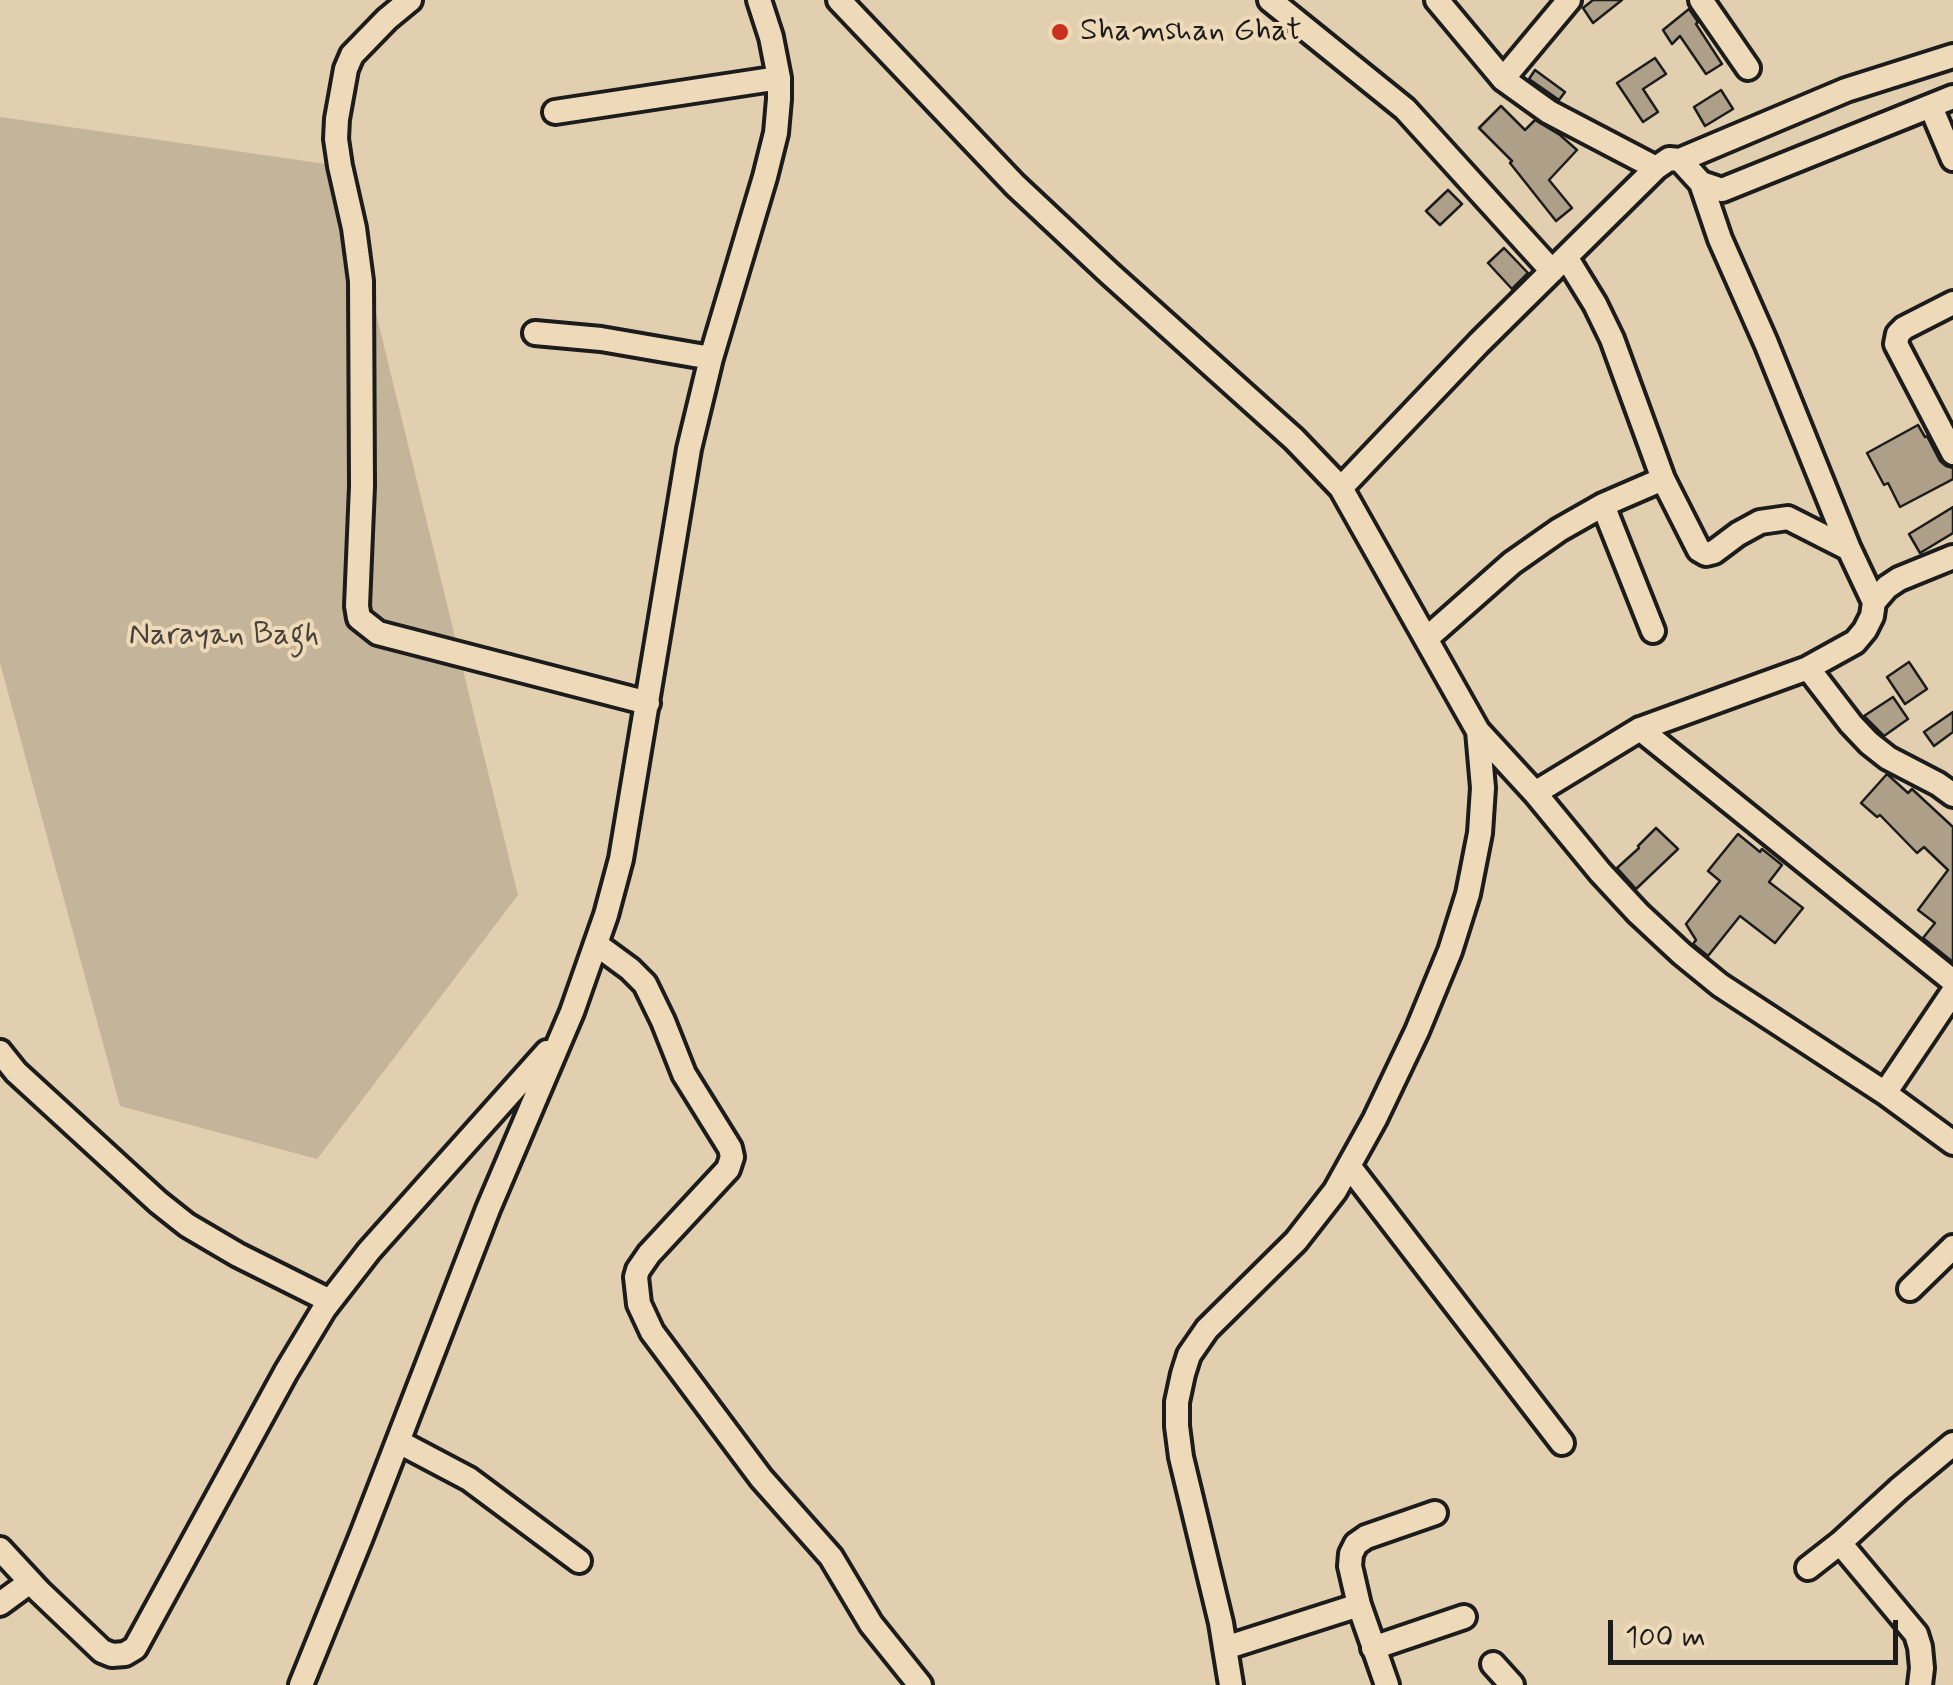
<!DOCTYPE html>
<html>
<head>
<meta charset="utf-8">
<style>
  body { margin:0 }
  #map { position:relative; width:1953px; height:1685px; overflow:hidden; background:#e1cfaf; font-family:Mynerve,sans-serif }
  canvas { display:block }
  .scale { position:absolute; left:1608px; top:1620px; width:290px; height:45px; box-sizing:border-box; border:5px solid #1c1c1c; border-top:0; padding-left:12px; font-size:30px; line-height:35px; white-space:nowrap; color:#1c1c1c; -webkit-text-stroke:8px #eedab8; paint-order:stroke }
</style>
</head>
<body>
<div id="map">
<canvas width="1953" height="1685"></canvas>
<div class="scale">100 m</div>
</div>
<script>
const c = document.querySelector('canvas').getContext('2d');
c.lineJoin = 'round';
function fill(path, color) {
  c.fillStyle = color;
  c.fill(path, 'evenodd');
}
function toPath(rows) {
  const path = new Path2D();
  for (const r of rows) {
    path.moveTo(r[0], r[1]);
    for (let i = 2; i < r.length; i += 2) path.lineTo(r[i], r[i + 1]);
  }
  return path;
}
function strokePath(path, color, width, dash) {
  c.strokeStyle = color;
  c.lineWidth = width;
  c.lineCap = dash ? 'butt' : 'round';
  c.setLineDash(dash || []);
  c.stroke(path);
}
function label(font, color, halo, rows, align = 'center') {
  c.font = font + ' Mynerve,sans-serif';
  c.lineWidth = 8;
  c.setLineDash([]);
  c.textBaseline = 'middle';
  c.strokeStyle = halo;
  c.fillStyle = color;
  for (const [text, x, y, turn = 0] of rows) {
    c.save();
    c.translate(x, y);
    c.rotate((+turn || 0) * Math.PI / 180);
    c.textAlign = isNaN(turn) ? turn : align;
    if (halo) c.strokeText(text, 0, 0);
    c.fillText(text, 0, 0);
    c.restore();
  }
}
fill(toPath([
  [0,117,340,166,518,895,317,1159,120,1106,0,663]
]), '#c4b499');
const building = toPath([
  [1593,0,1622,0,1593,23,1583,8,1593,0],
  [1689,9,1698,22,1696,24,1722,64,1706,74,1680,36,1672,44,1663,30,1689,9],
  [1655,58,1666,74,1643,89,1658,112,1643,122,1617,83,1655,58],
  [1535,70,1565,92,1559,100,1529,79,1535,70],
  [1721,90,1733,109,1705,126,1694,107,1721,90],
  [1501,106,1525,130,1535,120,1560,135,1577,150,1549,180,1572,208,1556,221,1510,163,1512,161,1479,128,1501,106],
  [1448,190,1462,204,1440,225,1426,211,1448,190],
  [1504,248,1528,273,1512,289,1488,263,1504,248],
  [1918,425,1925,437,1927,436,1940,461,1946,466,1953,468,1953,479,1900,507,1888,483,1884,485,1867,453,1918,425],
  [1953,507,1953,533,1920,553,1909,534,1953,507],
  [1909,662,1927,689,1905,704,1887,677,1909,662],
  [1893,697,1908,719,1884,736,1864,716,1893,697],
  [1953,712,1953,732,1934,746,1924,732,1953,712],
  [1887,774,1908,793,1912,789,1953,827,1953,962,1923,938,1935,923,1918,910,1948,870,1924,847,1917,853,1880,815,1877,817,1861,803,1887,774],
  [1656,828,1678,849,1636,889,1617,868,1639,848,1638,846,1656,828],
  [1738,834,1760,852,1762,849,1782,865,1769,882,1803,908,1775,943,1740,916,1708,956,1693,944,1696,940,1686,924,1720,881,1708,871,1738,834]
]);
fill(building, '#aea088');
strokePath(building, '#1c1c1c', 2.5);
const minor = toPath([
  [410,0,387,19,352,55,346,69,337,119,336,139,340,166,354,228,361,281,362,486,357,606,359,618,378,633,648,703],
  [839,0,1015,185,1109,273,1294,439,1341,488,1478,731,1483,788,1480,833,1468,894,1450,951,1417,1031,1375,1119,1335,1191,1296,1241,1207,1329,1189,1355,1183,1374,1177,1402,1177,1426,1181,1457,1221,1623,1231,1685],
  [1270,0,1405,109,1552,271],
  [1437,0,1503,79,1549,112,1656,168],
  [1701,0,1748,68],
  [1503,79,1569,0],
  [1931,107,1953,159],
  [555,112,779,78],
  [1680,160,1846,90,1953,56],
  [1701,183,1720,239,1766,343,1849,549,1874,602],
  [1566,257,1595,304,1612,339,1663,479,1699,550,1706,554,1714,552,1738,534,1760,522,1788,518,1849,549],
  [1953,303,1904,328,1898,334,1896,344,1953,453],
  [535,333,601,339,711,358],
  [1341,488,1479,343,1656,168,1669,159,1680,160,1701,183,1722,190,1953,97],
  [1603,505,1653,631],
  [1426,639,1512,563,1559,530,1603,505,1663,479],
  [1808,668,1851,724,1869,743,1888,758,1938,784,1953,795],
  [1640,729,1953,981],
  [1478,731,1535,793,1600,872,1638,913,1682,954,1720,985,1885,1093,1953,1143],
  [1535,793,1640,729,1808,668,1855,642,1865,630,1872,616,1874,602,1887,587,1899,579,1953,557],
  [596,944,630,969,645,984,663,1021,684,1074,730,1148,732,1157,728,1169,649,1254,638,1270,636,1277,639,1304,652,1332,761,1478,831,1557,871,1624,920,1685],
  [0,1052,16,1072,158,1202,187,1225,238,1255,330,1301],
  [1885,1093,1953,992],
  [1349,1166,1562,1443],
  [1910,1289,1953,1247],
  [399,1442,469,1479,579,1561],
  [1840,1543,1916,1634,1920,1647,1922,1668,1920,1685],
  [0,1549,39,1591,102,1651,112,1655,125,1654,135,1648,286,1372,324,1309,369,1251,547,1052],
  [1808,1568,1840,1543,1899,1489,1953,1444],
  [0,1604,30,1582],
  [1225,1648,1359,1605],
  [1373,1648,1464,1617],
  [1493,1664,1512,1685],
  [301,1685,361,1537,488,1209,572,1012,606,915,621,859,689,449,711,358,765,177,776,133,779,99,779,78,771,37,759,0],
  [1387,1685,1359,1605,1350,1566,1351,1554,1356,1544,1366,1537,1435,1513]
]);
strokePath(minor, '#1c1c1c', 30);
strokePath(minor, '#eedab8', 22);
for (const [x, y, r, color] of [
  [1060,32,10,"#c8321e"]
]) {
  const dot = new Path2D();
  dot.arc(x, y, r, 0, 2 * Math.PI);
  c.fillStyle = color;
  c.fill(dot);
  strokePath(dot, '#eedab8', 4);
}
label('32px', '#1c1c1c', '#eedab8', [
  ["Shamshan Ghat",1080,32]
], 'left');
label('32px', '#46423b', '#eedab8', [
  ["Narayan Bagh",224,636]
]);
</script>
</body>
</html>
